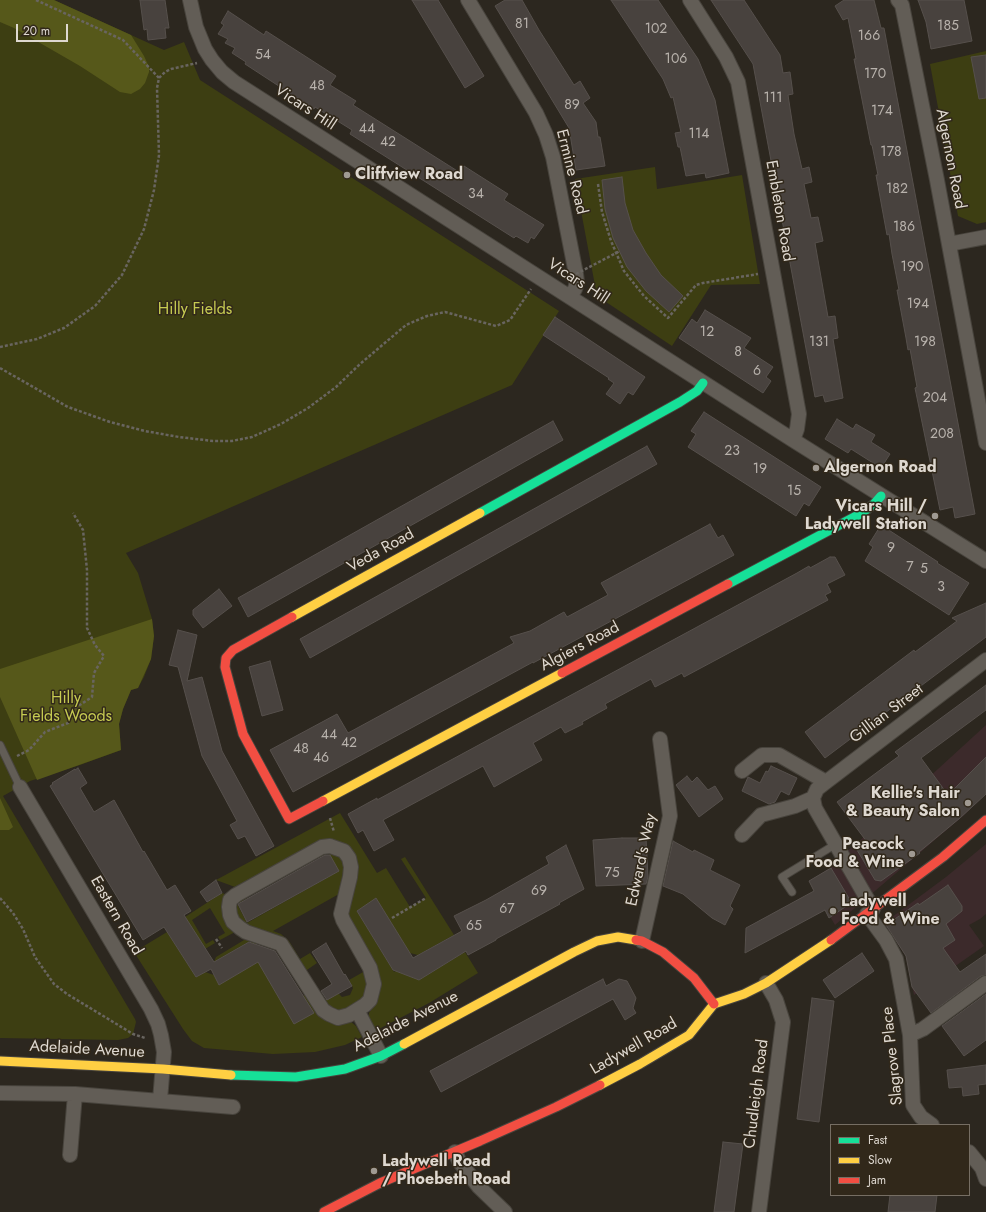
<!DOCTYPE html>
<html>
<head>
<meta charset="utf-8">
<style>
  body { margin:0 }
  #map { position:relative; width:986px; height:1212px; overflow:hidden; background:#2c271f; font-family:Jost,sans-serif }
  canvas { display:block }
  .legend { position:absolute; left:830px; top:1124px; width:140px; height:72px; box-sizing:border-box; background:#31281a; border:1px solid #766e63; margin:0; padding:5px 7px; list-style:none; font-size:12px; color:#ded8d0 }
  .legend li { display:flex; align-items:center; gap:8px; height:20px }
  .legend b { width:20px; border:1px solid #766e63 }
  .scale { position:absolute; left:16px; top:24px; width:52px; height:18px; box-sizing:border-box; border:2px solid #ded8d0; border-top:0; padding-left:5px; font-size:12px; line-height:14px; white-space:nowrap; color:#ded8d0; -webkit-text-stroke:3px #31281a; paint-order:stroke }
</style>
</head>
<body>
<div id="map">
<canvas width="986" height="1212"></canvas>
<ul class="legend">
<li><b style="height:5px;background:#16e098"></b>Fast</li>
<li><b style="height:5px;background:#ffcf43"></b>Slow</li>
<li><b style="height:5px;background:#f24e42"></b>Jam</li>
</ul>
<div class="scale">20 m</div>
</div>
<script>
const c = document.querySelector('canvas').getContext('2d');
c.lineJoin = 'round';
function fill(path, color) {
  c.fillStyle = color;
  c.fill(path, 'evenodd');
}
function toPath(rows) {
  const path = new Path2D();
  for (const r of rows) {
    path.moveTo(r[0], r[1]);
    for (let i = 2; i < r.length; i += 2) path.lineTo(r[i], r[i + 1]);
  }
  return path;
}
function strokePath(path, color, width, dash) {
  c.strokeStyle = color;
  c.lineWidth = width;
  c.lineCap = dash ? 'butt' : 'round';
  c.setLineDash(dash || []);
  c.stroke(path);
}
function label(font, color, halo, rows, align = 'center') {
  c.font = font + ' Jost,sans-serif';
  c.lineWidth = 3;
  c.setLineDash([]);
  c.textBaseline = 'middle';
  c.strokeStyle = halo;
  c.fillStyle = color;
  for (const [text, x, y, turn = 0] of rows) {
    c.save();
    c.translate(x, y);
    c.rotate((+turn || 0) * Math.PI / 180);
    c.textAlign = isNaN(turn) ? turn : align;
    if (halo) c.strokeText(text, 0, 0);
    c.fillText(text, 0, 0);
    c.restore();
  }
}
fill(toPath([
  [986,725,986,794,963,816,835,925,809,881,830,868,828,865,855,845],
  [986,844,986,914,980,919,969,925,984,946,914,995,906,956,884,923,946,877]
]), '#3c2a2b');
fill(toPath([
  [0,0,54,0,164,50,184,42,200,80,559,311,512,385,126,553,138,573,152,619,154,636,151,659,144,677,138,688,131,690,123,709,119,724,121,750,80,765,30,781,3,796,135,1019,136,1022,133,1034,128,1038,118,1040,0,1038],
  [986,51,986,222,977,224,958,216,930,64],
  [655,167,657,189,742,175,760,284,711,285,672,346,597,296,575,179],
  [340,813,377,873,386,868,410,907,426,898,401,859,405,857,454,935,418,955,410,953,376,899,357,911,394,972,399,969,401,973,419,980,465,952,478,973,429,1003,375,1031,369,1019,369,1013,377,1000,379,991,347,917,355,862,320,841,235,887,216,880],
  [327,849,339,855,344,866,339,894,273,931,281,934,289,941,300,959,310,953,317,963,304,972,238,919,234,902,245,894,247,898,237,904,247,923,339,871,328,852,320,857,317,854],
  [222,893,227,895,223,909,224,919,229,927,235,932,220,940,218,937,225,933,210,908,192,920,206,944,213,940,215,943,205,949,185,917],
  [167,932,196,977,205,972,214,975,219,984,258,962,303,996,307,994,326,1020,334,1024,351,1022,356,1026,362,1037,345,1045,315,1052,273,1054,204,1048,192,1041,183,1029,134,952],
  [249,937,258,940,256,944,253,946,250,941,214,962,216,957],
  [365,971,367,976,367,994,358,1005,337,1012,329,1006,325,1000,337,992,342,997,350,995,353,988,349,980]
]), '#3d3e12');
fill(toPath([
  [0,0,54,0,131,35,144,56,149,67,149,72,145,83,140,89,131,94,120,92,80,66,14,28,0,22],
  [152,619,154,636,151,659,138,688,131,690,123,709,119,724,121,750,37,780,0,697,0,669],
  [0,798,13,827,9,830,0,830]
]), '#56581a');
const building = toPath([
  [140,0,165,0,169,28,165,28,166,38,148,40,147,29,144,30,140,0],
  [412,0,438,0,484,76,465,88,412,0],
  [505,0,522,0,539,30,574,85,580,81,590,98,583,103,596,122,598,137,600,137,605,166,576,170,569,128,495,6,505,0],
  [611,0,658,0,698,59,715,100,729,173,706,178,705,173,686,176,680,147,678,147,675,133,681,132,673,97,671,98,663,79,611,0],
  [711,0,744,0,780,55,783,73,790,72,793,94,788,95,794,134,802,169,809,167,812,182,804,184,811,218,818,217,823,241,815,243,828,317,835,316,838,338,833,339,843,398,825,402,823,395,815,397,753,64,711,0],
  [844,0,874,0,881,28,884,28,975,514,955,518,953,507,940,510,915,388,917,387,910,349,908,350,906,338,897,290,899,290,892,254,889,234,887,235,878,186,876,175,878,175,872,145,871,145,854,59,856,59,848,18,843,20,835,6,844,0],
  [918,0,964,0,972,41,931,49,926,22,918,0],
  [228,11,264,35,266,31,336,76,330,85,356,101,353,105,459,172,464,166,508,194,504,200,544,225,534,239,531,237,528,243,516,236,514,238,350,134,352,130,315,107,314,109,245,64,246,62,232,53,235,48,225,43,228,39,218,34,224,25,221,23,228,11],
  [986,55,986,98,979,99,971,57,986,55],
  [622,177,625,203,633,230,646,253,661,275,683,296,669,312,646,291,627,267,613,238,605,209,602,180,622,177],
  [705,310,751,338,744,348,773,367,766,377,771,381,763,393,679,338,692,319,697,323,705,310],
  [555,317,645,377,633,395,628,392,620,404,606,394,614,383,608,379,609,378,543,335,555,317],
  [704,412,821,487,809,506,804,503,796,516,688,447,696,434,691,431,704,412],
  [837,419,853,429,856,424,875,435,871,442,890,454,881,468,851,449,848,453,825,439,837,419],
  [553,421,563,440,248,617,238,598,553,421],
  [647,446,657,464,310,658,300,639,647,446],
  [710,524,718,538,723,535,734,555,533,663,533,662,293,792,270,750,337,714,348,733,514,643,510,637,530,631,564,612,567,617,608,595,601,583,710,524],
  [881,525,938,562,937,563,969,583,949,615,865,561,873,547,869,544,881,525],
  [830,557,835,557,845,575,827,584,831,592,825,595,828,600,684,677,682,673,655,687,651,679,605,704,607,708,582,722,583,724,565,733,561,727,533,743,542,760,494,787,483,766,383,820,394,840,374,851,363,830,358,833,348,814,377,798,377,800,797,573,809,566,810,568,830,557],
  [219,589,232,606,203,628,193,615,193,610,219,589],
  [986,603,986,637,825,758,805,732,914,650,915,652,957,621,952,618,986,603],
  [178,630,197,635,187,681,202,677,222,751,274,846,256,856,245,836,238,839,230,825,237,821,202,756,178,667,169,665,178,630],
  [270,661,283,710,262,716,249,667,270,661],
  [986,685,986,710,921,758,948,795,986,757,986,794,960,818,919,852,920,853,881,881,875,880,857,850,867,842,837,802,899,756,895,752,986,685],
  [771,766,797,778,789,795,781,791,775,802,769,804,742,791,748,777,760,783,766,771,768,772,771,766],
  [78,768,87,783,80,788,94,812,114,800,143,852,144,851,167,890,175,885,191,911,184,915,214,962,249,942,275,951,314,1013,294,1024,258,962,219,985,211,969,196,977,164,927,143,940,50,786,53,784,52,783,75,769,75,770,78,768],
  [687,776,692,782,697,777,708,790,715,786,723,799,699,817,676,785,687,776],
  [622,838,646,838,648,877,646,884,596,886,593,840,622,838],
  [673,841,693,852,694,850,714,860,710,870,740,885,730,906,733,909,725,925,712,918,683,894,663,886,673,841],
  [566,845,584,889,559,903,560,904,496,939,496,940,468,955,466,951,419,980,393,970,357,911,376,898,413,958,462,931,454,916,486,900,549,864,546,857,566,845],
  [325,855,330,855,339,871,247,922,238,904,325,855],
  [831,868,850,900,848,905,829,918,825,910,745,953,746,928,814,891,809,881,831,868],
  [216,880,222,893,207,902,200,892,216,880],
  [948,885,962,906,962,911,946,924,955,940,943,948,960,972,986,954,986,975,981,976,931,1013,912,987,906,956,886,925,918,903,919,905,948,885],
  [326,943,344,975,345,974,352,986,327,1000,321,991,332,984,312,952,326,943],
  [862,953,874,971,835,998,823,980,862,953],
  [603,979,606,986,619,979,627,981,636,998,633,1008,636,1013,625,1020,613,999,441,1092,430,1071,603,979],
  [986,994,986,1040,964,1056,942,1026,986,994],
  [812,998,834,1001,819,1122,797,1119,812,998],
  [986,1065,986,1084,978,1085,979,1094,963,1096,962,1087,949,1088,947,1070,986,1065],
  [723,1142,743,1144,734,1212,714,1212,723,1142],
  [890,1195,937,1195,935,1212,888,1212,890,1195]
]);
fill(building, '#48423e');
strokePath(building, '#56504c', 1);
const lane = toPath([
  [0,745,20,787],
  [792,892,782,877,836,844]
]);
const street = toPath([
  [190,0,196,27,205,49,212,60,222,72,234,82,793,440,986,561],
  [468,0,536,113,546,135,553,157,576,274,577,282,575,289,570,297],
  [690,0,726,57,738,82,799,414,797,429,793,440],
  [898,0,902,5,937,180,986,443],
  [949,244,986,237],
  [742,771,762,755,779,755,826,782],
  [20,787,151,1009,158,1024,161,1035,164,1052,160,1100],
  [742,835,761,815,795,806,813,798],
  [330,846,344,851,349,858,351,867,350,877,341,914,343,920,370,968,374,984,370,1000,365,1005,349,1015,338,1018,329,1014,323,1010,281,944,246,932,240,928,233,922,230,915,229,907,230,900,236,895,322,847,330,846],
  [873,909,815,808,813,798,817,789,826,782,986,660],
  [867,914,886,940,896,959,910,1035,913,1105,921,1117,932,1125],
  [642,941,670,816,660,739],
  [357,1010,381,1056],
  [910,1035,923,1029,986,983],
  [0,1093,75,1094,233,1107],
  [455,1152,459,1161,479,1187,505,1212],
  [969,1152,982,1168,986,1179],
  [70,1155,75,1094],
  [759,1212,783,1022,776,1000,766,983]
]);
const fast = toPath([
  [480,513,680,402,697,391,703,383],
  [728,584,862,513,874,504,881,496],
  [231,1075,296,1077,345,1069,381,1056,404,1044]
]);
const slow = toPath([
  [292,617,480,513],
  [323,801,562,673],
  [404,1044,574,952,597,941,618,937,636,940],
  [0,1061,163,1069,231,1075],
  [600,1085,640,1064,689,1035,714,1004,744,994,766,983,831,940]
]);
const jam = toPath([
  [292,617,233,650,226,658,225,667,243,734,289,819,323,801],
  [562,673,728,584],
  [636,940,642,941,663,952,694,978,714,1004],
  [831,940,943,857,986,820],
  [324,1212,380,1183,480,1141,556,1107,600,1085]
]);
strokePath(lane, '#48443d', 9);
strokePath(street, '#48443d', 16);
strokePath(fast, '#48443d', 11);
strokePath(slow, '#48443d', 11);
strokePath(jam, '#48443d', 11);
strokePath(toPath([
  [36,0,123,40,159,78],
  [598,184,602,212,611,241,624,271,644,296,668,318,696,285,703,283,758,274],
  [0,347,37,339,64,328,95,306,122,275,144,229,154,190,159,155,157,88,159,78,165,72,171,69,197,63],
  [0,368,68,407,110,422,145,431,179,437,213,441,232,441,252,437,281,424,308,408,336,387,360,364,406,325,427,316,445,312,496,326,510,320,531,289],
  [17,756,29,750,45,732,68,723,69,712,92,697,94,673,104,656,95,645,87,628,87,570,83,530,73,513],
  [330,818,334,832],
  [0,898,13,913,23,929,35,957,54,984,67,994,133,1034,145,1038],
  [392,918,426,898],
  [216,939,222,948]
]), '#696560', 2.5, [3, 2]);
strokePath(lane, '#625d56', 7);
strokePath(street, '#625d56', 14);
strokePath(fast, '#16e098', 9);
strokePath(slow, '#ffcf43', 9);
strokePath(jam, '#f24e42', 9);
strokePath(toPath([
  [576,274,620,251]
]), '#696560', 2.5, [3, 2]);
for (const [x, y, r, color] of [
  [347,175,4,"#a09a92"],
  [816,468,4,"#a09a92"],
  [935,516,4,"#a09a92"],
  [968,803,4,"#a09a92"],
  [912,854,4,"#a09a92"],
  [833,911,4,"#a09a92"],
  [374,1171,4,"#a09a92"]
]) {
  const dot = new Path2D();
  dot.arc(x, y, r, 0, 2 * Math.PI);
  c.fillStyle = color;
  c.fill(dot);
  strokePath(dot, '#31281a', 1.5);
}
label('14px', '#b8b2ac', null, [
  ["81",522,25],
  ["185",948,27],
  ["102",656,30],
  ["166",869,37],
  ["54",263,56],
  ["106",676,60],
  ["170",875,75],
  ["48",317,87],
  ["111",773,99],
  ["89",572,106],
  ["174",882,112],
  ["44",367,130],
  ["114",699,135],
  ["42",388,143],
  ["178",891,153],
  ["182",897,190],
  ["34",476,195],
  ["186",904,228],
  ["190",912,268],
  ["194",918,305],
  ["12",707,333],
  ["131",819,343],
  ["198",925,343],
  ["8",738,353],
  ["6",757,372],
  ["204",935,399],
  ["208",942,435],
  ["23",732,452],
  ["19",760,470],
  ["15",794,492],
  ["9",891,549],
  ["7",910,568],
  ["5",924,570],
  ["3",941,588],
  ["44",329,736],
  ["42",349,744],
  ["48",301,750],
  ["46",321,759],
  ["75",612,874],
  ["69",539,892],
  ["67",507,910],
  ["65",474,927]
]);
label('16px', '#ded8d0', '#31281a', [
  ["Vicars Hill",305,108,33],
  ["Algernon Road",950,159,79],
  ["Ermine Road",571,172,76],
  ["Embleton Road",779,211,80],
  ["Vicars Hill",578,282,33],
  ["Veda Road",381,551,-29],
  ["Algiers Road",580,647,-28],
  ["Gillian Street",887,714,-37],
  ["Edward's Way",642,860,-78],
  ["Eastern Road",116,916,60],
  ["Adelaide Avenue",406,1022,-27],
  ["Ladywell Road",634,1047,-30],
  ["Adelaide Avenue",87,1050,3],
  ["Slagrove Place",893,1056,-96],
  ["Chudleigh Road",757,1094,-83]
]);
label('bold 16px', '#ded8d0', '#31281a', [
  ["Cliffview Road",355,175],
  ["Algernon Road",824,468],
  ["Vicars Hill /",927,507,"right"],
  ["Ladywell Station",927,525,"right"],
  ["Kellie's Hair",960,794,"right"],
  ["& Beauty Salon",960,812,"right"],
  ["Peacock",904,845,"right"],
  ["Food & Wine",904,863,"right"],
  ["Ladywell",841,902],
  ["Food & Wine",841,920],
  ["Ladywell Road",382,1162],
  ["/ Phoebeth Road",382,1180]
], 'left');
label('16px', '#c6cb51', '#31281a', [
  ["Hilly Fields",195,310],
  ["Hilly",66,699],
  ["Fields Woods",66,717]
]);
</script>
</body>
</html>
